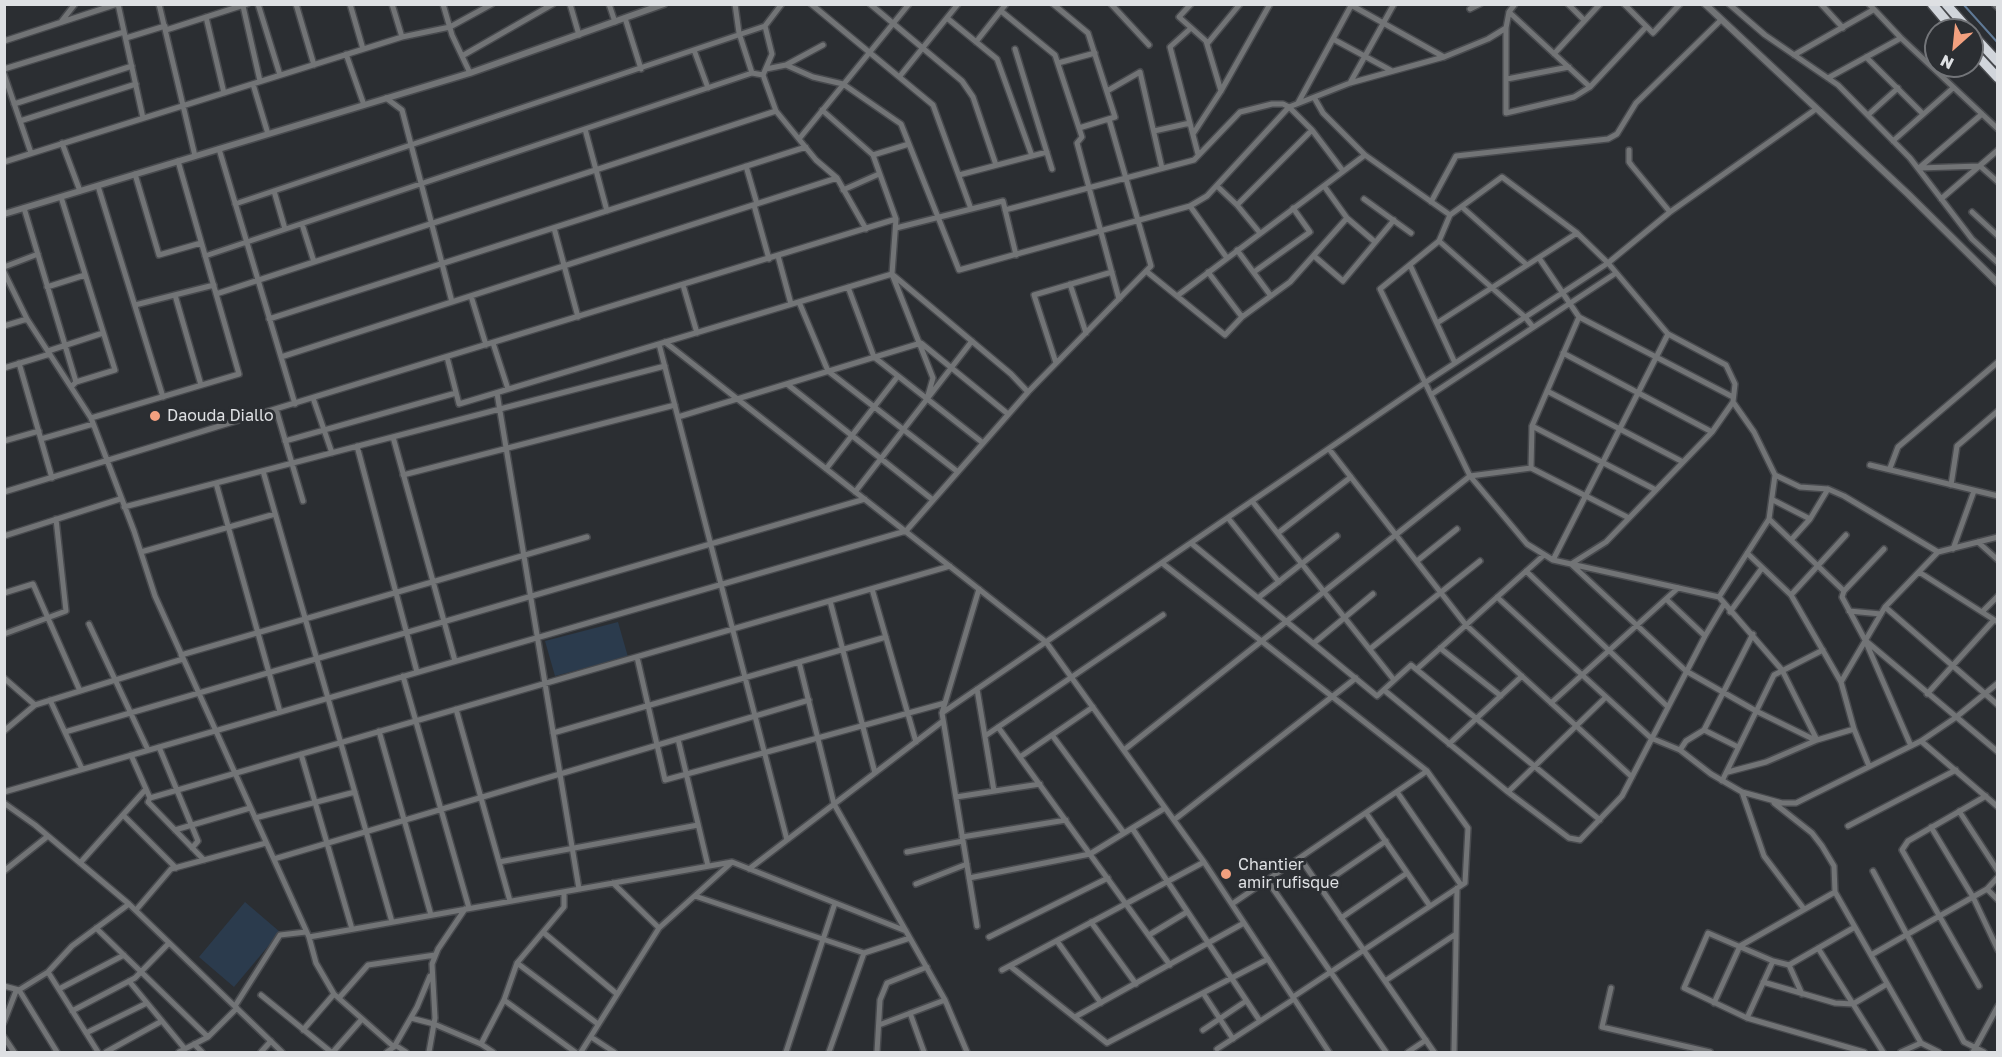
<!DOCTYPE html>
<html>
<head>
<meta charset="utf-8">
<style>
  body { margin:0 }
  #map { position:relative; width:2002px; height:1057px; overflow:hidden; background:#2b2e32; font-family:"Golos Text",sans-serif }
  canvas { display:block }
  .frame { position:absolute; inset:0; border:6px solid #dee0e3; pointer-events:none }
  .north { position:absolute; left:1924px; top:18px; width:60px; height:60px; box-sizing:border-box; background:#2b2e32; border:2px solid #737579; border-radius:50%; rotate:207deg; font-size:16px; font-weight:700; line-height:24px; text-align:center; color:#dee0e3 }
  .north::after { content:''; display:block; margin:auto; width:21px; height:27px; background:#f2a07f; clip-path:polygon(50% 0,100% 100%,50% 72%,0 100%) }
</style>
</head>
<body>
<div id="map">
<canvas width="2002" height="1057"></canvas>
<div class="frame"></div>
<div class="north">N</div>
</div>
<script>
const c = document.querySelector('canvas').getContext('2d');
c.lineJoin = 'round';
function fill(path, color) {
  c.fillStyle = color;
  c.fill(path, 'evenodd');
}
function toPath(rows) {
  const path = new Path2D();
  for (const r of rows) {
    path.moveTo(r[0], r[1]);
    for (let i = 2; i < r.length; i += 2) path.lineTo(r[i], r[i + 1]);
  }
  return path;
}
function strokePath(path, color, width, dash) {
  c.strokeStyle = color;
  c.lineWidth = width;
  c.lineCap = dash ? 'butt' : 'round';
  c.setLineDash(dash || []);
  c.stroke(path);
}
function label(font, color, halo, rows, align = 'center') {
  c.font = font + ' "Golos Text",sans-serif';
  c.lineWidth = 6;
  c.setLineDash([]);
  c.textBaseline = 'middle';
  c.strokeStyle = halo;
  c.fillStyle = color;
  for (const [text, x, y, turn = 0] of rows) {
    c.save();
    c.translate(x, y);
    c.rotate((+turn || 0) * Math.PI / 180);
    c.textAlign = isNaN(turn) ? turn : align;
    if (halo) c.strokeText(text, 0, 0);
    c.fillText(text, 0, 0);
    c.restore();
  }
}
fill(toPath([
  [618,622,628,657,555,676,545,641],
  [245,902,280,932,234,987,199,957]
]), '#2b3b4d');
strokePath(toPath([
  [1963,4,1998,43]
]), '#5f7996', 2);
const minor = toPath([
  [118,4,143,118],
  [159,4,195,156],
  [258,4,280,75],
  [296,4,314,65],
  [350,4,363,49],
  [392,4,402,37],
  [443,4,452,35,470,73],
  [570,4,579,35],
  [609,4,615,22],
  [735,4,739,33,752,73],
  [811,4,933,105,971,209],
  [870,4,962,81,973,97,996,165],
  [1053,4,1088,33,1115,117,1079,128],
  [1111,4,1149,45],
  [1191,4,1179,17,1206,41,1221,91],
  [1515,4,1509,12,1506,28,1506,113,1574,97,1590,87,1646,27],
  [1568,4,1584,20],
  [1624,4,1653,33,1680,4],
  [1729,4,1765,35,1838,85,1910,158,1972,239,1998,263],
  [1821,4,1843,28],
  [1869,4,1901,38,1998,129],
  [1994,4,1998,8],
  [1351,5,1444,57],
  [243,6,260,81],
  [1470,9,1480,4],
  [1001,11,1055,55,1082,137,1077,143,1119,299],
  [1509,12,1590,87],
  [206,17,224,93],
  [625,18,641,69],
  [947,18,997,59,1032,156],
  [61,22,75,4],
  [765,26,772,54,763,75,776,111,816,160,837,178,866,229],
  [1191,28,1170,47,1198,154],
  [166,30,247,4],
  [126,38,165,26],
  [1333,39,1392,71],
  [4,41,117,4],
  [976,42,1006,4],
  [1207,44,1240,4],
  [1015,49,1052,169],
  [694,50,708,88],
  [346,54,364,105],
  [1554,54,1600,4],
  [1794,55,1873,10],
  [462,56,553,4],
  [1866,57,1923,114],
  [1058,63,1095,53],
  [786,65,823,45],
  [4,69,124,32],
  [766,69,786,65,813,77,843,84,901,124,959,270,1190,206,1207,196,1289,107,1350,83,1444,57,1488,39,1506,28],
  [4,74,31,153],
  [900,76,958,4],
  [1828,78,1901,38],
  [1507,79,1569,67],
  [1350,83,1394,4],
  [253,84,268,134],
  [1107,91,1140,72,1162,168],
  [386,98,402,110,452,302],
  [1315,99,1323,113,1365,155,1450,215],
  [1298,103,1352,4],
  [14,104,132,66],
  [822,110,873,155,896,219,892,274,933,378,927,399],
  [1868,115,1898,88],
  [20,121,136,84],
  [585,129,607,211],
  [1154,131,1190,123],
  [1193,134,1221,91,1270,4],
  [799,139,909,4],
  [1893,141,1953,88],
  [62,143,80,191],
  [219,149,295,404],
  [1629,150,1629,162,1632,166,1670,212],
  [873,155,909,144],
  [4,162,402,37,450,27,492,4],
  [746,166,757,204],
  [1919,168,1980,166,1998,182],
  [1919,168,1982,114],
  [135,174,159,255,201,243],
  [959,175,1047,152],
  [98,186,163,397],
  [1217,186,1237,205,1260,233],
  [1324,186,1347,218,1375,242],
  [843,190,879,174],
  [274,191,285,229],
  [61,197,115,370,76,382,71,387],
  [1364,199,1411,233],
  [1941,199,1998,150],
  [1431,202,1456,156,1608,139,1617,134,1636,103,1721,20],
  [235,204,765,26,781,5],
  [754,205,769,259],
  [1237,205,1312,130],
  [1190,206,1227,258],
  [1462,207,1527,265],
  [24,208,76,382],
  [1005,210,1194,160,1240,112,1272,104,1283,104,1289,107,1312,130,1343,171],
  [1972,212,1998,236],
  [302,224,314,262],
  [554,228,578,317],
  [896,228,1003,201,1016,255],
  [1439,241,1525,317,1533,327],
  [1237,250,1271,296],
  [205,256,752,73,763,75],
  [778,256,791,304],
  [1314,256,1343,281,1394,220],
  [1539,258,1579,317,1733,397],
  [1410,265,1455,363],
  [4,267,38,254],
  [1146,271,1225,335,1242,317,1290,282,1347,218],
  [4,272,27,319,91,418,134,531,155,596,309,937,316,963,334,994,394,1047],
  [1208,272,1242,317],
  [1254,272,1310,232,1293,208],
  [893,275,1011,374,1028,392],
  [1070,284,1086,333],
  [683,285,697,333],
  [47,287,85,275],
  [848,287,874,357,983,443],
  [216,294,776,111],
  [175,295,201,385],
  [471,296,486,345],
  [1177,296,1365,155],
  [799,302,828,371,958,472],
  [135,305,214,285],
  [269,319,806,147],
  [1437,323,1577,233],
  [4,326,27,319],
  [665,342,1046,642,1204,862,1329,1052],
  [493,343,508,389],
  [659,344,787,840],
  [48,351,103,333],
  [1563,353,1712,432],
  [281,357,837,178],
  [447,357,459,404,892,274],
  [19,363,52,478],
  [1056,363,1034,295,1112,272],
  [4,368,50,354],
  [787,384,933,500],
  [1547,391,1683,462],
  [497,393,579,889],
  [1432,394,1616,273],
  [313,398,332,453],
  [1733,402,1712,432,1606,542,1571,564,1686,671,1756,711,1815,740],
  [276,409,303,501],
  [678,417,921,343,1008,414],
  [91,418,239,374,178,161],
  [1532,426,1656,490],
  [393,437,455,661],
  [41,439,93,424],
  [4,441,39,431],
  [285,441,456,393],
  [357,446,417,672],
  [1329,449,1466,625,1632,777],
  [1870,465,1998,496],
  [1531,468,1532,426,1579,317],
  [1890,468,1898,447,1998,362],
  [826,469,898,376],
  [263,471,392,922],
  [403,475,675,405],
  [216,483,280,712],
  [1951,485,1957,446,1998,411],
  [4,492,896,219],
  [855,492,972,341],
  [1773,500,1810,519],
  [1252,501,1394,680],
  [124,507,665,366],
  [1228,518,1279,582],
  [1769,519,1844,591],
  [1278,533,1351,477],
  [1846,535,1791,595,1841,682,1854,729,1869,766],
  [4,536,120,499],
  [1791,540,1810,519,1828,489],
  [1978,542,1998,560],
  [1191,543,1377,696,1411,665,1600,820],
  [1884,549,1844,591,1842,597,1865,640,1911,746],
  [1953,549,1974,491],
  [141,552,275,514],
  [1747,553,1791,595],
  [1553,560,1668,334],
  [1417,561,1457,529],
  [1162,563,1427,771,1468,828,1465,883,1293,997],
  [1526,571,1668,707],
  [1919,572,1996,621],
  [872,589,916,742],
  [4,593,33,584,80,691],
  [1497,597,1651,738,1680,750,1711,774,1742,792,1782,803,1796,803,1921,741,1955,718,1998,683],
  [1719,597,1769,519,1775,475],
  [1258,598,1337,536],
  [1666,599,1705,636],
  [830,601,875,773],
  [1885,607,1998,705],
  [1849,611,1881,614],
  [1730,612,1762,568],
  [1982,612,1998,596],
  [89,624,148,750],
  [4,634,66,611,56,519],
  [1866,641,1998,752],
  [1314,643,1373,594],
  [1440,648,1501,696],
  [1370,649,1480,561],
  [181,655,587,537],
  [637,657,665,780,945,703],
  [799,662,834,804,945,1000,967,1052],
  [1417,669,1544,555],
  [403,676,469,908],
  [4,678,35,705],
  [1841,682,1885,607,1938,552,1998,537],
  [977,689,994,791],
  [1384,690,1508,792,1569,838,1580,840,1622,796,1705,636,1724,604],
  [1927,694,1994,620],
  [50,700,82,769],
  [1551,703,1678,588],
  [456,709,510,901],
  [942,713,1426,382,1608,263,1670,212,1816,109],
  [998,727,1170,965],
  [1704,730,1738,747],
  [4,731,35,705,183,659],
  [379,731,431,915],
  [65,732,865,499],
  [553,733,886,637],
  [1052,735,1124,833],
  [985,736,1163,615],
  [678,739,708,866],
  [1817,740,1782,670,1719,597,1553,560,1527,544,1470,476,1380,289,1439,241,1450,215,1502,177,1577,233,1608,263,1668,334,1726,365,1735,384,1733,402,1754,432,1775,475,1800,487,1828,489,1844,496,1938,552],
  [1921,741,1998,807],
  [1449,744,1522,676],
  [159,747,198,841,192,848],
  [1124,750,1470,476,1531,468,1629,518],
  [1680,750,1686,741,1704,730,1753,634],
  [301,754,352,929],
  [131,755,150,798,148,802,204,860],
  [1020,757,1093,707],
  [1728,772,1766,762,1817,740,1854,729],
  [1722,781,1774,675,1823,650],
  [4,792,906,531,1028,392,1151,266,1109,119],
  [1397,792,1461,885],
  [1508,792,1606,697],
  [1742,792,1764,856,1804,909],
  [956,797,1040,784],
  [150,798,950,566],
  [4,803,35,825,129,904,282,1052],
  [1774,803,1812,833,1822,846,1834,866,1835,892,1921,1043,1939,1052],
  [1959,811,1998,871],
  [1366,813,1430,906],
  [123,815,176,868],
  [255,818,355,792],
  [1174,820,1356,678],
  [1848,826,1956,770],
  [1931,827,1973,897,1998,950],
  [1132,828,1260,1021],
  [175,830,250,808],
  [962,837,1066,820],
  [907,852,963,841],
  [1300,858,1434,1052],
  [274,859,809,700],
  [499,862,698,825],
  [80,863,146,789],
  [749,869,943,721],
  [4,871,48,836],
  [1873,871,1964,1042,1984,1052],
  [969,878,1090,854,1165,808],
  [1267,880,1386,1052],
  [613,883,659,928],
  [916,884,967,864],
  [1320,886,1386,841],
  [1987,889,1998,900],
  [695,896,864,953,910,938],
  [1232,904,1427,771],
  [136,910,171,869,266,843],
  [1341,918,1407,873],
  [1091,922,1136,984],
  [977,926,942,713,979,589],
  [1855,927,1789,965,1773,961,1708,933,1684,988,1747,1018,1864,1052],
  [96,928,208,1037],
  [543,932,617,994],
  [1149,935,1187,912],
  [309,937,732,862,906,931],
  [989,937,1108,878],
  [1057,941,1101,1003],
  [1818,948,1883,1052],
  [1871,955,1987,889,1998,877],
  [517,963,598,1024],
  [1789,965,1802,994],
  [1010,966,1107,1043,1268,959],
  [1002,970,1204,862],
  [48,972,98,1052],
  [129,981,185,1049],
  [1385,981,1456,934],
  [1763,982,1835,1003,1853,1004,1887,984],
  [4,986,19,990,48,972,72,946,129,904],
  [1979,986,1902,850,1908,841,1986,796],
  [1611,988,1602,1027,1710,1052],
  [59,989,124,955],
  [19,990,57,1052],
  [1203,993,1233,1039],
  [261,995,331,1052],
  [339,998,368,965,435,955],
  [504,1000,575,1052],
  [1714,1003,1740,946,1835,892],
  [235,1006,280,935,306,932],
  [72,1011,135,978,169,943],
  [910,1013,924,1052],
  [1075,1017,1244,923],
  [411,1018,434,1024,481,1044,493,1052],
  [1747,1018,1773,961],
  [4,1022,16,991],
  [879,1025,945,1000],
  [303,1030,334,994],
  [1203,1030,1246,1001],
  [86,1033,147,1003],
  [4,1037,14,1052],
  [591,1037,614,1052],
  [194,1044,202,1052],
  [481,1044,504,1000,517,963,564,907,564,892],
  [395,1045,406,1052],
  [1217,1049,1294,999],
  [106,1052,162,1021],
  [179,1052,208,1037,237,1008],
  [261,1052,271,1041],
  [333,1052,362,1019],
  [387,1052,394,1047,417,1007,430,976],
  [429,1052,435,1018,432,964,438,949,465,909],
  [581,1052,659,928,731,863],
  [786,1052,835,903],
  [829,1052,864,953],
  [877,1052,880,1000,887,983,927,967],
  [1408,1052,1426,1040],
  [1454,1052,1457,888],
  [1901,1052,1921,1043],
  [1973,1052,1998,1006]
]);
const tertiary = toPath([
  [1705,4,1908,194,1998,283],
  [4,214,470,73,664,4]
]);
const motorway = toPath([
  [1932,4,1954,30],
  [1946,4,1969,30],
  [1972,34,1998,62],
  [1972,50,1998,78]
]);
strokePath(minor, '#484a4e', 8);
strokePath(tertiary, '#484a4e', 9);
strokePath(motorway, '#484a4e', 12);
strokePath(minor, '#727476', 5);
strokePath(tertiary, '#727476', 6);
strokePath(motorway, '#d1d5db', 9);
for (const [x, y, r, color] of [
  [155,416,6,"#f2a07f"],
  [1226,874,6,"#f2a07f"]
]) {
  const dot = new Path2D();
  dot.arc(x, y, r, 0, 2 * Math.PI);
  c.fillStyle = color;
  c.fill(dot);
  strokePath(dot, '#2b2e32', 2);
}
label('16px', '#dee0e3', '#2b2e32', [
  ["Daouda Diallo",167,416],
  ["Chantier",1238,865],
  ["amir rufisque",1238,883]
], 'left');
</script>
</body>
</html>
